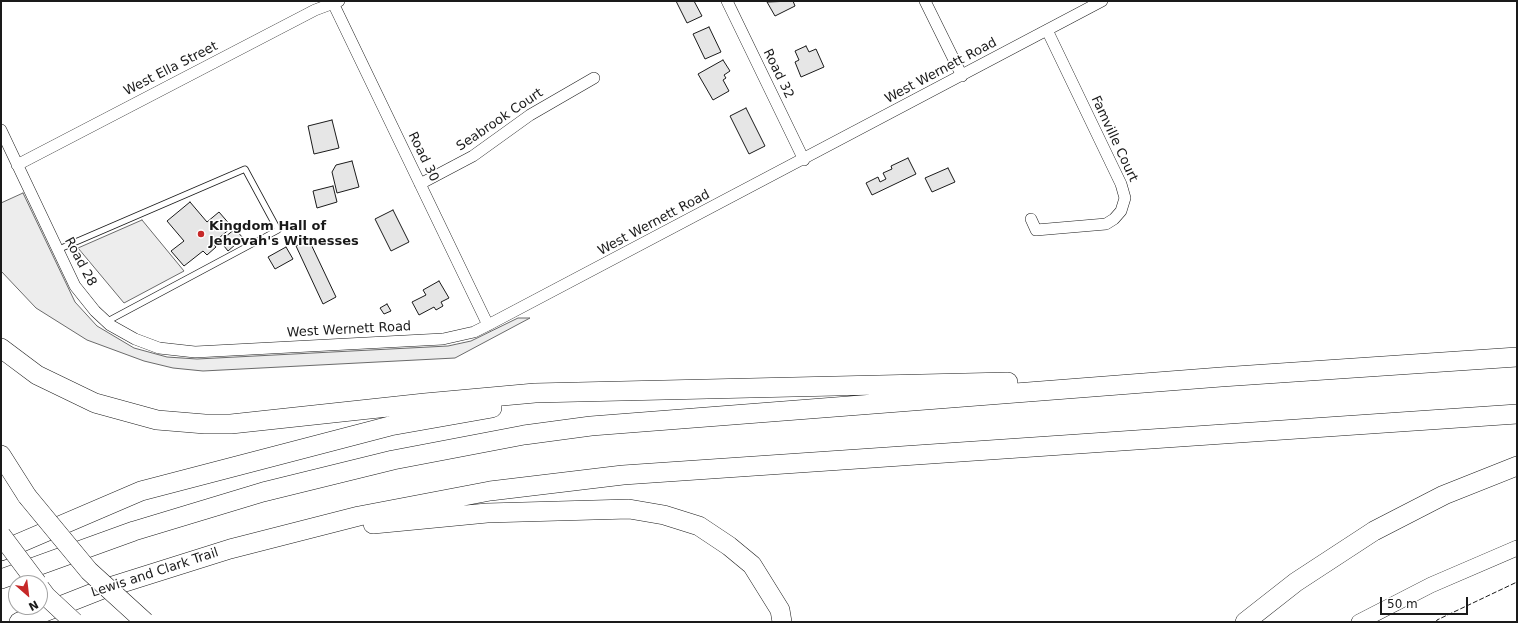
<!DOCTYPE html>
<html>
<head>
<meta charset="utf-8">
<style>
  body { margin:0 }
  #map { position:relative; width:1518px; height:623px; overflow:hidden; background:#fff; font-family:"DejaVu Sans",sans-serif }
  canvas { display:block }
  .frame { position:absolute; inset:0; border:2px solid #1a1a1a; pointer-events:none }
  .north { position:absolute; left:8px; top:575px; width:40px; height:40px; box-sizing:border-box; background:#fff; border:1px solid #a3a3a3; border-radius:50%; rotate:152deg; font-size:11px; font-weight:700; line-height:16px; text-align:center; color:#1a1a1a }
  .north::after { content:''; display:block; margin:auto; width:14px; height:18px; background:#c62828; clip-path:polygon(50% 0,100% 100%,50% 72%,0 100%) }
  .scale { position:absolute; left:1380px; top:597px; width:88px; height:18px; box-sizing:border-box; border:2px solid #1a1a1a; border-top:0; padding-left:5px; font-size:12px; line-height:14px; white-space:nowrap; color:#1a1a1a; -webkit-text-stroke:3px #fff; paint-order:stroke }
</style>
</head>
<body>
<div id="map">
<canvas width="1518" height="623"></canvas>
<div class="frame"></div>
<div class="north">N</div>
<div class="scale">50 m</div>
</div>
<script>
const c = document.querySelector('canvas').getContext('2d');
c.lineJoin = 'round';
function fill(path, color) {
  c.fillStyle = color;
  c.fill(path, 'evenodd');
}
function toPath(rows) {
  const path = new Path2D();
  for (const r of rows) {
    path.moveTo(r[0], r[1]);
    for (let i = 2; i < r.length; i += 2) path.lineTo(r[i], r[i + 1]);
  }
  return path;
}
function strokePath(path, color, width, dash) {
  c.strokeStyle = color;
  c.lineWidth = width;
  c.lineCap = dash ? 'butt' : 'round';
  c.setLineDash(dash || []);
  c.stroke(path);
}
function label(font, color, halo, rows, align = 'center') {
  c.font = font + ' "DejaVu Sans",sans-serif';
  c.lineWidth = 3;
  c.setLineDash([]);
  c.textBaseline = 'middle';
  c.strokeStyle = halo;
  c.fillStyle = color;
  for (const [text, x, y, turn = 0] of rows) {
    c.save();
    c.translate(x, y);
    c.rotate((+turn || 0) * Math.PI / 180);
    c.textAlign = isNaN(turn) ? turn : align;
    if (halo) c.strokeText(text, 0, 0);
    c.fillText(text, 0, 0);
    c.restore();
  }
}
const built = toPath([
  [23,193,75,302,97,326,134,348,167,357,197,359,448,346,471,341,518,318,530,318,455,358,203,371,173,368,144,361,87,340,36,308,1,271,1,203,23,193],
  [142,220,184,271,124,303,78,248,142,220]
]);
fill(built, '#ededed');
strokePath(built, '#6a6a6a', 1);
const building = toPath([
  [676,1,694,1,702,16,687,23,676,1],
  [793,1,795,6,775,16,767,2,793,1],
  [709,27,721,52,705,59,693,34,709,27],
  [806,46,809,52,816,49,824,67,801,77,795,62,799,60,795,51,806,46],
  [723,60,730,71,724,75,726,78,723,80,729,91,713,100,698,74,723,60],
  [746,108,765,146,749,154,730,116,746,108],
  [332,120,339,148,314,154,308,126,332,120],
  [908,158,916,174,872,195,866,183,878,177,880,182,886,179,883,173,892,169,891,166,908,158],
  [352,161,359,187,337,193,332,172,336,165,352,161],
  [948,168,955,182,932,192,925,178,948,168],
  [333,186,337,202,317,208,313,191,333,186],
  [190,202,207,222,219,212,232,227,213,243,216,247,207,255,203,251,184,266,171,251,184,241,167,221,190,202],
  [393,210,409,242,391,251,375,219,393,210],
  [235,229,243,238,228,251,220,241,235,229],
  [309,240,336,297,323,304,296,246,309,240],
  [286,247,293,259,275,269,268,257,286,247],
  [439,281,449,298,441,302,443,306,436,310,434,307,419,315,412,302,426,295,423,290,439,281],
  [387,304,391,311,384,314,380,308,387,304]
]);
fill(building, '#e6e6e6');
strokePath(building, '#1a1a1a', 1);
const service = toPath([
  [57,250,245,169,278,230,106,322]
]);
const minor = toPath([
  [332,1,488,325],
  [727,1,804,160],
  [925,1,962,76],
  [1,130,75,286,95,311,110,325,135,339,159,348,195,352,443,339,474,332,488,325,1102,1],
  [17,165,315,10,339,1],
  [420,184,473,156,530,115,594,78],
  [1031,219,1036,230,1106,224,1114,219,1121,211,1125,198,1121,184,1047,30]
]);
const secondary = toPath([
  [1359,622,1431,585,1517,548]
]);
const motorway = toPath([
  [1,348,37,375,95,403,157,420,205,424,231,424,425,403,535,393,1008,382],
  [1,455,27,496],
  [373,524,487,513,629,509,664,515,699,526,729,546,752,565,780,610,782,622],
  [1,551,141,491,390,426,492,408],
  [1,579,134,531,263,492,393,460,524,435,591,426,1221,377,1517,357],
  [19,622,103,589,230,549,359,516,490,491,623,475,1517,414],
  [1245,622,1296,582,1374,531,1444,495,1517,466]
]);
strokePath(service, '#1a1a1a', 7);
strokePath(minor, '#1a1a1a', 12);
strokePath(secondary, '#1a1a1a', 16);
strokePath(motorway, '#1a1a1a', 20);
strokePath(service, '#fff', 5.5);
strokePath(minor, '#fff', 11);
strokePath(secondary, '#fff', 15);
strokePath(motorway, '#fff', 19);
const motorwayBridge = toPath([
  [27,496,89,571,145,622],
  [1,535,37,583],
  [40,588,46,596,74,622]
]);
strokePath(motorwayBridge, '#1a1a1a', 20, []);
strokePath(motorwayBridge, '#fff', 19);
strokePath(toPath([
  [1436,622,1437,620,1517,582]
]), '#1a1a1a', 1, [5, 2]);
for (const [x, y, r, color] of [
  [201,234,4,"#c62828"]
]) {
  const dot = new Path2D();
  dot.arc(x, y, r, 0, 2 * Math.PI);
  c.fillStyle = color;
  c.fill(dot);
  strokePath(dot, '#fff', 1.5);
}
label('13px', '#1a1a1a', '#fff', [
  ["West Ella Street",171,69,-27],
  ["West Wernett Road",941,71,-28],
  ["Road 32",778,74,64],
  ["Seabrook Court",500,120,-34],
  ["Famville Court",1114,139,65],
  ["Road 30",423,157,64],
  ["West Wernett Road",654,223,-28],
  ["Road 28",80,262,62],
  ["West Wernett Road",349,330,-3],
  ["Lewis and Clark Trail",155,573,-18]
]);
label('bold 13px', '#1a1a1a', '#fff', [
  ["Kingdom Hall of",209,227],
  ["Jehovah's Witnesses",209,242]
], 'left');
</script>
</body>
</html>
